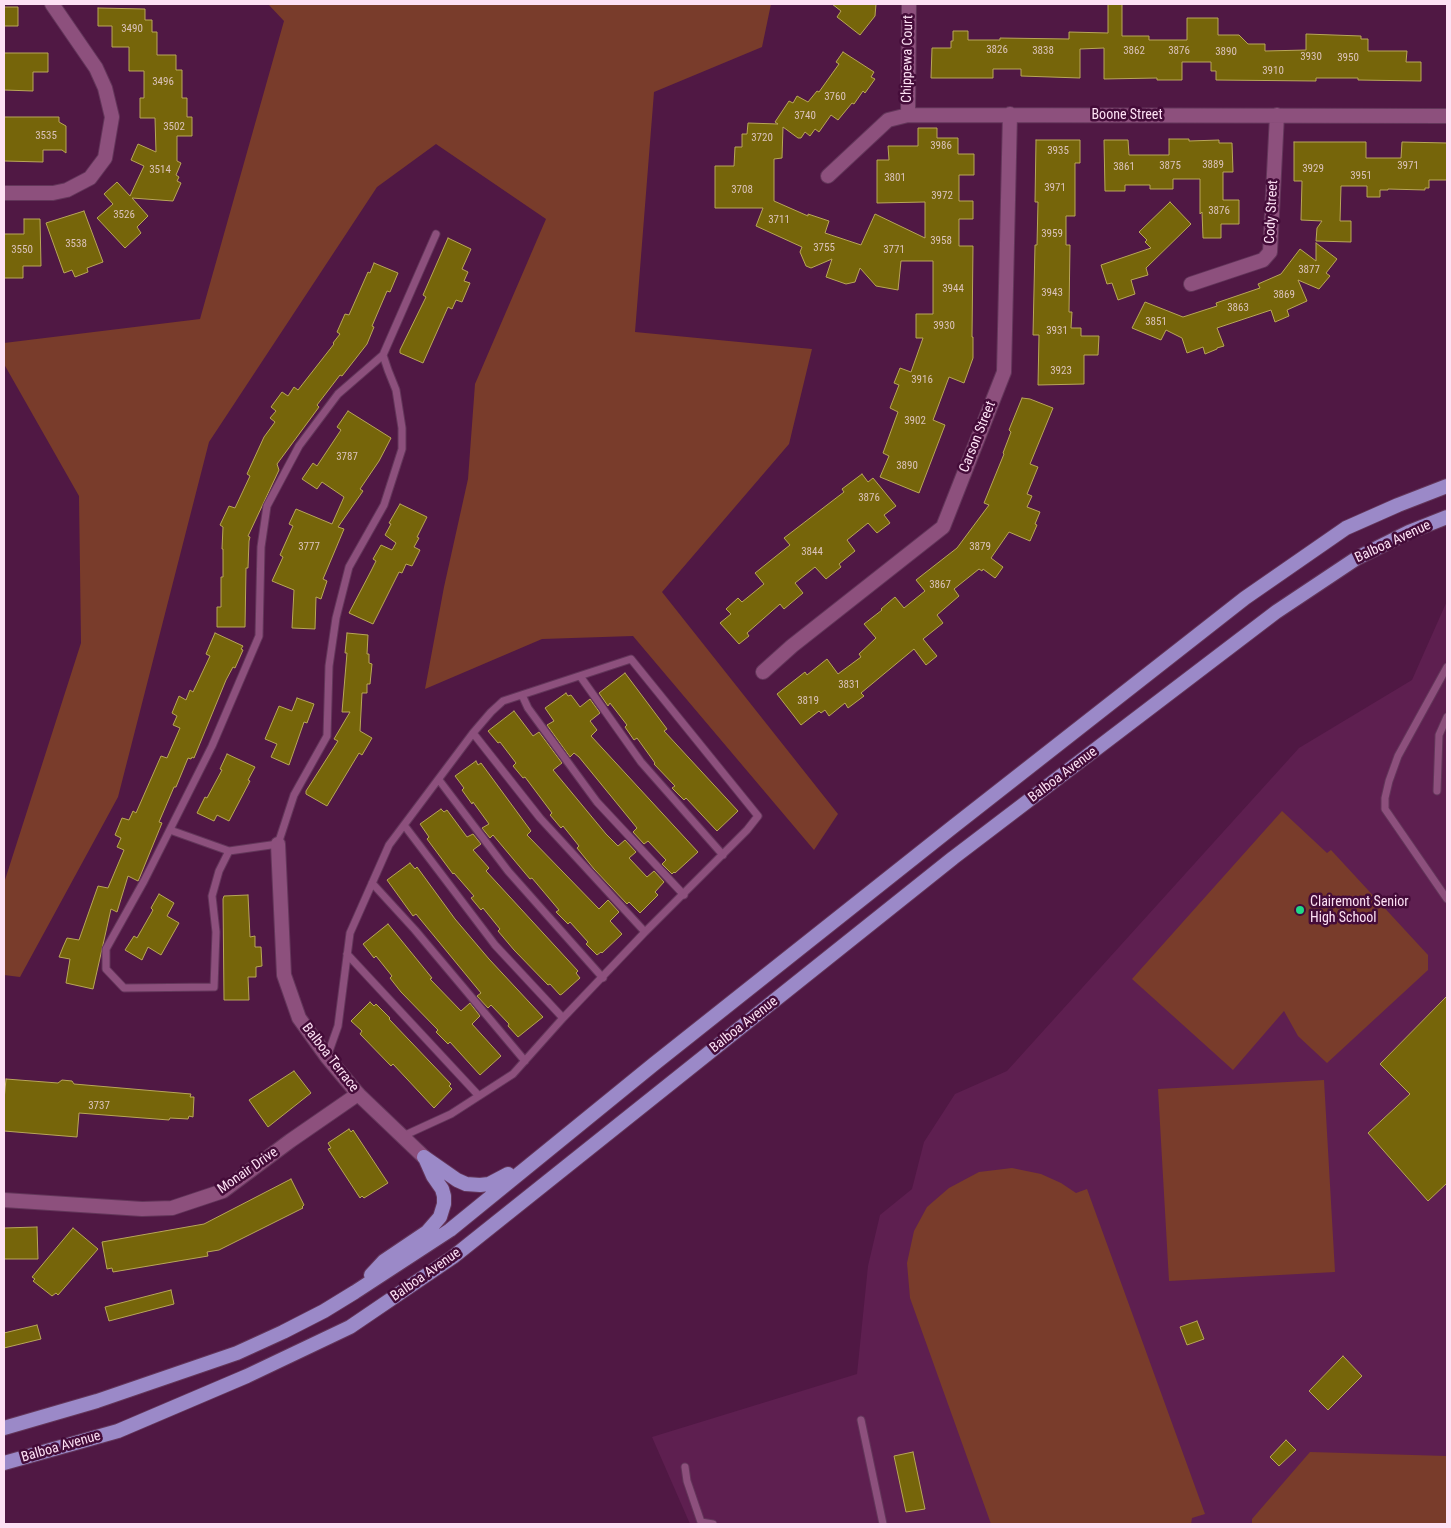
<!DOCTYPE html>
<html>
<head>
<meta charset="utf-8">
<style>
  body { margin:0 }
  #map { position:relative; width:1451px; height:1528px; overflow:hidden; background:#501844; font-family:"Roboto Condensed",sans-serif }
  canvas { display:block }
  .frame { position:absolute; inset:0; border:5px solid #fde1f4; pointer-events:none }
</style>
</head>
<body>
<div id="map">
<canvas width="1451" height="1528"></canvas>
<div class="frame"></div>
</div>
<script>
const c = document.querySelector('canvas').getContext('2d');
c.lineJoin = 'round';
function fill(path, color) {
  c.fillStyle = color;
  c.fill(path, 'evenodd');
}
function toPath(rows) {
  const path = new Path2D();
  for (const r of rows) {
    path.moveTo(r[0], r[1]);
    for (let i = 2; i < r.length; i += 2) path.lineTo(r[i], r[i + 1]);
  }
  return path;
}
function strokePath(path, color, width, dash) {
  c.strokeStyle = color;
  c.lineWidth = width;
  c.lineCap = dash ? 'butt' : 'round';
  c.setLineDash(dash || []);
  c.stroke(path);
}
function label(font, color, halo, rows, align = 'center') {
  c.font = font + ' "Roboto Condensed",sans-serif';
  c.lineWidth = 5;
  c.setLineDash([]);
  c.textBaseline = 'middle';
  c.strokeStyle = halo;
  c.fillStyle = color;
  for (const [text, x, y, turn = 0] of rows) {
    c.save();
    c.translate(x, y);
    c.rotate((+turn || 0) * Math.PI / 180);
    c.textAlign = isNaN(turn) ? turn : align;
    if (halo) c.strokeText(text, 0, 0);
    c.fillText(text, 0, 0);
    c.restore();
  }
}
fill(toPath([
  [1447,601,1447,1524,690,1524,652,1437,857,1374,868,1266,880,1215,912,1189,924,1142,955,1094,1007,1071,1299,748,1412,680]
]), '#5e1f50');
fill(toPath([
  [268,4,771,4,762,47,654,92,635,332,812,349,789,444,662,592,838,814,814,850,633,636,542,639,425,689,444,587,468,479,475,384,546,219,436,144,377,187,209,442,118,797,20,977,4,975,4,883,81,643,79,496,4,364,4,343,200,319,284,21],
  [1282,811,1327,853,1331,850,1428,955,1428,970,1327,1063,1298,1036,1284,1011,1233,1070,1132,979],
  [1324,1080,1335,1272,1169,1281,1158,1089],
  [1012,1168,1041,1174,1061,1183,1076,1193,1087,1189,1205,1514,1192,1518,1191,1524,991,1524,910,1298,907,1263,914,1231,927,1207,949,1188,979,1172],
  [1310,1452,1447,1456,1447,1524,1252,1524,1252,1519]
]), '#793c2b');
const building = toPath([
  [832,4,876,4,875,16,860,35,837,17,841,11,832,4],
  [1108,4,1122,4,1122,36,1149,36,1149,40,1187,40,1187,18,1218,18,1218,35,1239,35,1248,44,1265,44,1265,51,1306,50,1306,34,1361,36,1361,39,1368,39,1368,51,1407,51,1406,62,1421,62,1421,81,1358,80,1358,78,1316,78,1316,81,1216,80,1216,71,1211,71,1211,62,1182,62,1182,80,1157,80,1157,78,1104,79,1104,48,1080,49,1080,78,1021,76,1021,69,993,69,993,78,931,78,932,48,951,48,951,41,953,41,953,31,968,31,968,40,1000,40,1000,38,1069,39,1069,32,1108,33,1108,4],
  [4,7,18,7,18,26,4,26,4,7],
  [98,8,145,9,145,20,152,20,152,32,157,32,157,55,176,55,176,70,182,70,182,98,187,98,187,117,192,117,192,136,177,136,177,161,181,163,176,175,179,177,177,181,181,183,173,201,132,198,148,216,137,227,141,233,125,248,97,218,113,204,104,194,117,182,130,196,144,166,131,160,138,144,156,152,155,118,140,118,140,98,144,98,144,71,129,71,129,47,112,47,112,26,98,26,98,8],
  [843,52,874,72,871,77,875,79,865,93,863,91,854,104,852,103,838,120,831,115,819,132,815,129,810,136,805,132,801,138,798,138,783,127,782,158,774,159,774,201,808,216,808,214,829,221,825,233,861,245,875,214,925,238,925,202,877,203,877,160,889,160,888,146,918,146,918,128,937,128,937,138,958,138,958,154,974,154,974,175,959,175,959,201,973,201,973,219,959,219,959,246,973,246,972,337,973,337,973,358,964,383,949,377,933,420,945,425,919,493,880,477,889,456,883,453,898,412,890,408,899,385,894,383,900,368,911,372,923,338,916,338,916,314,933,314,933,261,901,261,898,290,876,286,860,268,855,282,846,284,826,277,832,259,811,268,806,266,800,252,802,247,756,226,763,208,715,208,715,166,734,166,735,147,742,147,742,134,747,134,748,123,778,124,775,122,789,101,793,103,797,96,808,102,817,91,819,92,839,64,836,62,843,52],
  [4,53,48,53,48,72,33,72,33,91,4,90,4,53],
  [4,117,59,117,59,122,66,126,66,153,62,150,43,150,43,162,4,161,4,117],
  [1169,139,1189,139,1189,141,1219,140,1219,143,1232,143,1233,172,1223,172,1223,200,1239,200,1239,224,1221,224,1221,238,1203,238,1202,212,1200,214,1200,179,1173,179,1173,189,1150,189,1150,185,1125,185,1125,191,1105,191,1104,140,1128,140,1129,155,1169,155,1169,139],
  [1036,140,1080,140,1080,163,1075,163,1075,216,1066,216,1066,245,1070,245,1069,312,1072,312,1071,328,1081,328,1081,336,1099,336,1098,355,1084,355,1084,384,1038,385,1039,335,1033,335,1035,245,1037,245,1038,202,1035,202,1036,140],
  [1294,142,1366,142,1366,158,1401,158,1402,142,1447,143,1447,180,1429,180,1429,188,1425,188,1425,190,1388,189,1388,190,1380,190,1380,197,1367,197,1367,186,1341,186,1340,221,1351,221,1351,242,1316,241,1317,228,1322,221,1301,220,1302,181,1294,181,1294,142],
  [1170,202,1191,224,1146,268,1148,275,1131,280,1135,294,1118,300,1112,283,1107,284,1101,265,1151,248,1145,242,1147,240,1139,232,1170,202],
  [84,211,103,262,87,268,88,272,75,277,72,270,64,273,46,223,84,211],
  [24,219,40,219,41,266,23,266,23,278,4,278,4,234,24,234,24,219],
  [448,238,471,249,462,269,468,272,464,281,470,283,462,302,456,300,452,309,448,307,423,363,400,353,400,350,426,297,423,295,448,238],
  [1316,243,1337,259,1326,273,1330,276,1319,289,1298,280,1307,301,1287,310,1289,316,1275,322,1271,310,1217,328,1224,346,1217,348,1217,349,1205,354,1203,347,1187,353,1182,338,1166,330,1161,340,1132,328,1145,302,1183,317,1217,306,1216,303,1260,288,1258,284,1281,274,1300,249,1316,261,1316,243],
  [374,263,398,273,390,292,387,291,372,326,374,327,367,344,342,376,340,375,317,405,319,407,277,464,279,470,248,536,250,537,249,541,248,568,246,568,245,627,217,627,217,607,221,607,221,577,223,577,223,549,222,549,223,527,220,525,229,506,235,508,250,476,247,474,264,437,275,422,270,418,276,411,271,407,282,392,288,396,294,387,298,390,334,344,333,343,340,334,337,332,345,314,349,315,368,272,370,273,374,263],
  [1022,398,1030,399,1053,408,1030,464,1038,467,1027,494,1032,496,1027,507,1040,512,1035,524,1037,525,1030,541,1009,532,991,558,1003,567,996,577,995,578,983,569,982,571,979,569,954,589,959,596,937,615,943,623,923,639,937,656,926,665,914,649,861,693,864,696,848,708,845,703,829,716,825,710,821,713,819,711,801,725,777,694,805,672,807,675,827,659,838,674,861,657,859,654,876,638,864,624,882,610,881,609,895,597,904,608,925,591,916,580,957,548,989,505,984,503,1004,454,1003,453,1011,432,1009,430,1022,398],
  [348,411,391,438,379,461,360,489,363,491,338,527,344,529,323,579,327,581,321,599,316,597,315,629,292,628,294,590,272,581,283,557,280,555,293,526,289,524,296,509,332,524,344,497,322,482,317,489,302,479,313,463,317,466,341,430,337,427,348,411],
  [862,474,868,482,873,478,896,506,884,515,890,523,877,533,868,523,847,540,855,551,839,564,841,567,826,579,815,567,795,583,803,593,784,609,780,604,747,633,749,636,739,644,720,623,731,614,726,609,738,598,742,602,764,584,755,573,790,545,784,538,844,492,842,489,862,474],
  [400,504,427,517,417,537,419,538,414,547,420,550,412,566,406,564,402,573,399,572,373,624,349,613,371,571,376,561,373,559,381,545,392,550,396,543,385,535,391,524,389,523,400,504],
  [215,633,243,646,241,649,243,650,235,668,233,667,226,680,194,758,192,757,191,759,188,758,176,787,174,787,159,822,162,823,139,879,138,881,128,876,117,912,111,909,93,989,66,983,70,959,59,957,63,947,67,938,79,940,98,886,108,888,124,850,117,847,121,838,115,835,122,818,129,820,133,811,136,813,161,756,167,758,180,728,173,725,177,716,172,713,179,696,186,700,190,690,193,692,210,656,206,654,215,633],
  [347,633,368,635,367,654,369,654,369,663,372,664,370,684,367,684,367,693,362,693,360,731,372,738,362,755,359,753,327,806,306,794,306,791,338,741,334,739,350,712,342,712,347,653,345,653,347,633],
  [625,673,667,729,664,731,738,811,717,831,686,798,684,800,672,788,675,786,654,764,655,763,637,738,634,740,625,727,627,725,610,703,608,706,599,693,625,673],
  [566,693,568,696,571,695,580,707,590,699,600,713,590,721,597,730,591,736,698,852,675,873,674,872,672,874,662,864,666,860,648,841,644,844,633,832,637,828,579,757,574,753,570,757,547,725,554,721,545,708,566,693],
  [297,698,314,704,307,723,304,722,289,765,271,757,277,744,265,739,279,706,292,711,297,698],
  [514,711,533,736,539,732,562,763,553,770,606,834,618,846,625,840,636,852,629,858,647,877,654,871,664,882,655,892,658,895,640,913,629,902,627,904,594,869,577,848,579,846,563,826,561,828,550,815,552,813,525,777,523,778,513,766,516,763,500,742,498,743,488,731,514,711],
  [227,754,255,767,248,780,250,781,229,821,217,815,214,821,197,813,205,797,207,798,222,770,220,769,227,754],
  [476,761,478,765,481,763,531,831,527,835,599,909,608,900,619,912,610,921,622,934,602,953,601,952,597,955,586,944,588,942,570,922,568,924,556,912,559,910,532,878,530,879,493,835,490,838,482,828,489,824,473,802,472,804,462,790,464,788,455,776,476,761],
  [441,809,444,812,447,810,467,837,473,834,481,844,473,850,489,868,486,871,578,971,576,973,580,978,562,994,560,995,550,984,548,985,514,950,498,931,500,929,483,908,481,910,471,898,474,896,454,873,453,874,427,839,429,837,420,824,441,809],
  [410,863,415,869,417,867,455,919,489,959,543,1017,518,1037,508,1026,509,1024,491,1005,488,1008,477,996,481,993,416,914,413,916,387,880,410,863],
  [159,894,174,903,167,916,179,923,161,955,148,947,142,960,125,950,134,936,137,938,153,910,151,908,159,894],
  [248,895,250,937,255,936,255,947,261,947,262,966,256,967,256,977,248,977,249,1000,224,1000,223,899,224,896,248,895],
  [388,924,432,978,430,979,461,1011,470,1003,480,1016,472,1024,501,1056,480,1075,450,1042,448,1044,436,1032,438,1030,401,992,390,978,392,976,376,956,374,958,363,944,388,924],
  [1447,996,1447,1183,1428,1201,1368,1133,1410,1094,1380,1064,1447,996],
  [370,1002,374,1006,376,1004,390,1018,389,1019,451,1084,449,1086,452,1089,434,1108,393,1064,391,1066,360,1034,362,1031,351,1021,370,1002],
  [294,1071,311,1093,268,1127,249,1100,294,1071],
  [6,1079,58,1083,62,1080,72,1081,74,1084,191,1094,190,1097,194,1097,193,1117,189,1116,188,1119,170,1118,169,1120,79,1113,77,1137,4,1131,4,1100,6,1079],
  [349,1129,351,1132,353,1130,388,1183,364,1198,362,1196,360,1198,328,1149,331,1148,328,1143,349,1129],
  [291,1179,304,1205,302,1207,303,1208,219,1250,207,1252,208,1256,113,1272,112,1268,107,1269,102,1242,204,1224,291,1179],
  [37,1227,38,1259,4,1259,4,1228,37,1227],
  [73,1228,98,1249,58,1295,56,1293,52,1296,33,1281,35,1279,32,1277,73,1228],
  [171,1290,174,1304,109,1321,105,1307,171,1290],
  [1197,1321,1204,1339,1187,1345,1180,1327,1197,1321],
  [37,1325,41,1339,4,1348,4,1333,37,1325],
  [1343,1356,1362,1376,1328,1410,1309,1391,1343,1356],
  [1286,1440,1296,1450,1279,1466,1270,1457,1286,1440],
  [913,1452,925,1509,906,1512,894,1456,913,1452]
]);
fill(building, '#76650a');
strokePath(building, '#b8a658', 1);
const service = toPath([
  [383,355,338,394,299,446,267,506,261,547,259,636,212,746,144,881,106,949,106,969,124,988,214,987,216,932,212,896,219,871,229,851,278,844,294,795,327,736,329,666,336,618,349,567,384,505,402,449,402,428,396,390,388,370,383,355,436,234],
  [1447,667,1398,756,1389,781,1385,798,1385,809,1447,899],
  [580,676,641,762,723,855],
  [522,695,528,708,597,802,684,895],
  [473,733,540,818,645,932],
  [439,780,508,871,603,978],
  [1437,791,1439,735,1447,717],
  [404,825,495,945,563,1018],
  [170,830,229,851],
  [372,883,415,930,525,1061],
  [347,954,479,1096],
  [327,1057,338,1026,350,933,389,845,473,733,491,712,503,701,631,659,758,816,747,830,645,932,563,1018,513,1074,451,1114,403,1136],
  [861,1420,883,1524],
  [685,1467,687,1481,701,1522,713,1524]
]);
const minor = toPath([
  [908,115,909,4],
  [828,176,888,120,908,115,1447,116],
  [4,193,53,193,67,190,90,178,105,158,112,117,105,88,96,68,52,4],
  [1191,284,1263,260,1270,252,1277,115],
  [763,672,792,646,943,527,1004,372,1010,114],
  [278,844,284,975,299,1018,327,1057,358,1094]
]);
const tertiary = toPath([
  [4,1200,142,1209,172,1208,223,1191,290,1141,358,1094,424,1157]
]);
const primary = toPath([
  [424,1157,457,1180,466,1184,480,1185,489,1184,508,1174],
  [371,1275,384,1261,427,1232,440,1217,444,1204,444,1196,442,1189,433,1176,425,1158],
  [4,1428,97,1401,237,1353,283,1332,324,1311,355,1292,450,1230,654,1064,954,826,1245,598,1346,528,1398,505,1447,486],
  [4,1463,118,1431,247,1376,350,1327,453,1257,953,858,1276,612,1357,558,1409,532,1447,517]
]);
strokePath(service, '#63365a', 9);
strokePath(minor, '#63365a', 16);
strokePath(tertiary, '#63365a', 16);
strokePath(primary, '#63365a', 16);
strokePath(service, '#8d507d', 7);
strokePath(minor, '#8d507d', 14);
strokePath(tertiary, '#8d507d', 14);
strokePath(primary, '#9b89c8', 14);
for (const [x, y, r, color] of [
  [1300,910,5,"#1fd887"]
]) {
  const dot = new Path2D();
  dot.arc(x, y, r, 0, 2 * Math.PI);
  c.fillStyle = color;
  c.fill(dot);
  strokePath(dot, '#440c39', 2);
}
label('11px', '#dbc2ba', null, [
  ["3490",132,29],
  ["3826",997,50],
  ["3838",1043,51],
  ["3862",1134,51],
  ["3876",1179,51],
  ["3890",1226,52],
  ["3930",1311,57],
  ["3950",1348,58],
  ["3910",1273,71],
  ["3496",163,82],
  ["3760",835,97],
  ["3740",805,116],
  ["3502",174,127],
  ["3535",46,136],
  ["3720",762,138],
  ["3986",941,146],
  ["3935",1058,151],
  ["3889",1213,165],
  ["3875",1170,166],
  ["3971",1408,166],
  ["3861",1124,167],
  ["3929",1313,169],
  ["3514",160,170],
  ["3951",1361,176],
  ["3801",895,178],
  ["3971",1055,188],
  ["3708",742,190],
  ["3972",942,196],
  ["3876",1219,211],
  ["3526",124,215],
  ["3711",779,220],
  ["3959",1052,234],
  ["3958",941,241],
  ["3538",76,244],
  ["3755",824,248],
  ["3550",22,250],
  ["3771",894,250],
  ["3877",1309,270],
  ["3944",953,289],
  ["3943",1052,293],
  ["3869",1284,295],
  ["3863",1238,308],
  ["3851",1156,322],
  ["3930",944,326],
  ["3931",1057,331],
  ["3923",1061,371],
  ["3916",922,380],
  ["3902",915,421],
  ["3787",347,457],
  ["3890",907,466],
  ["3876",869,498],
  ["3777",309,547],
  ["3879",980,547],
  ["3844",812,552],
  ["3867",940,585],
  ["3831",849,685],
  ["3819",808,701],
  ["3737",99,1106]
]);
label('14px', '#fde1f4', '#440c39', [
  ["Chippewa Court",908,59,-89],
  ["Boone Street",1127,115],
  ["Cody Street",1272,212,-87],
  ["Carson Street",978,437,-68],
  ["Balboa Avenue",1393,542,-25],
  ["Balboa Avenue",1063,775,-37],
  ["Balboa Avenue",744,1025,-38],
  ["Balboa Terrace",330,1058,52],
  ["Monair Drive",248,1171,-35],
  ["Balboa Avenue",426,1275,-35],
  ["Balboa Avenue",61,1447,-16]
]);
label('14px', '#fde1f4', '#440c39', [
  ["Clairemont Senior",1310,902],
  ["High School",1310,918]
], 'left');
</script>
</body>
</html>
